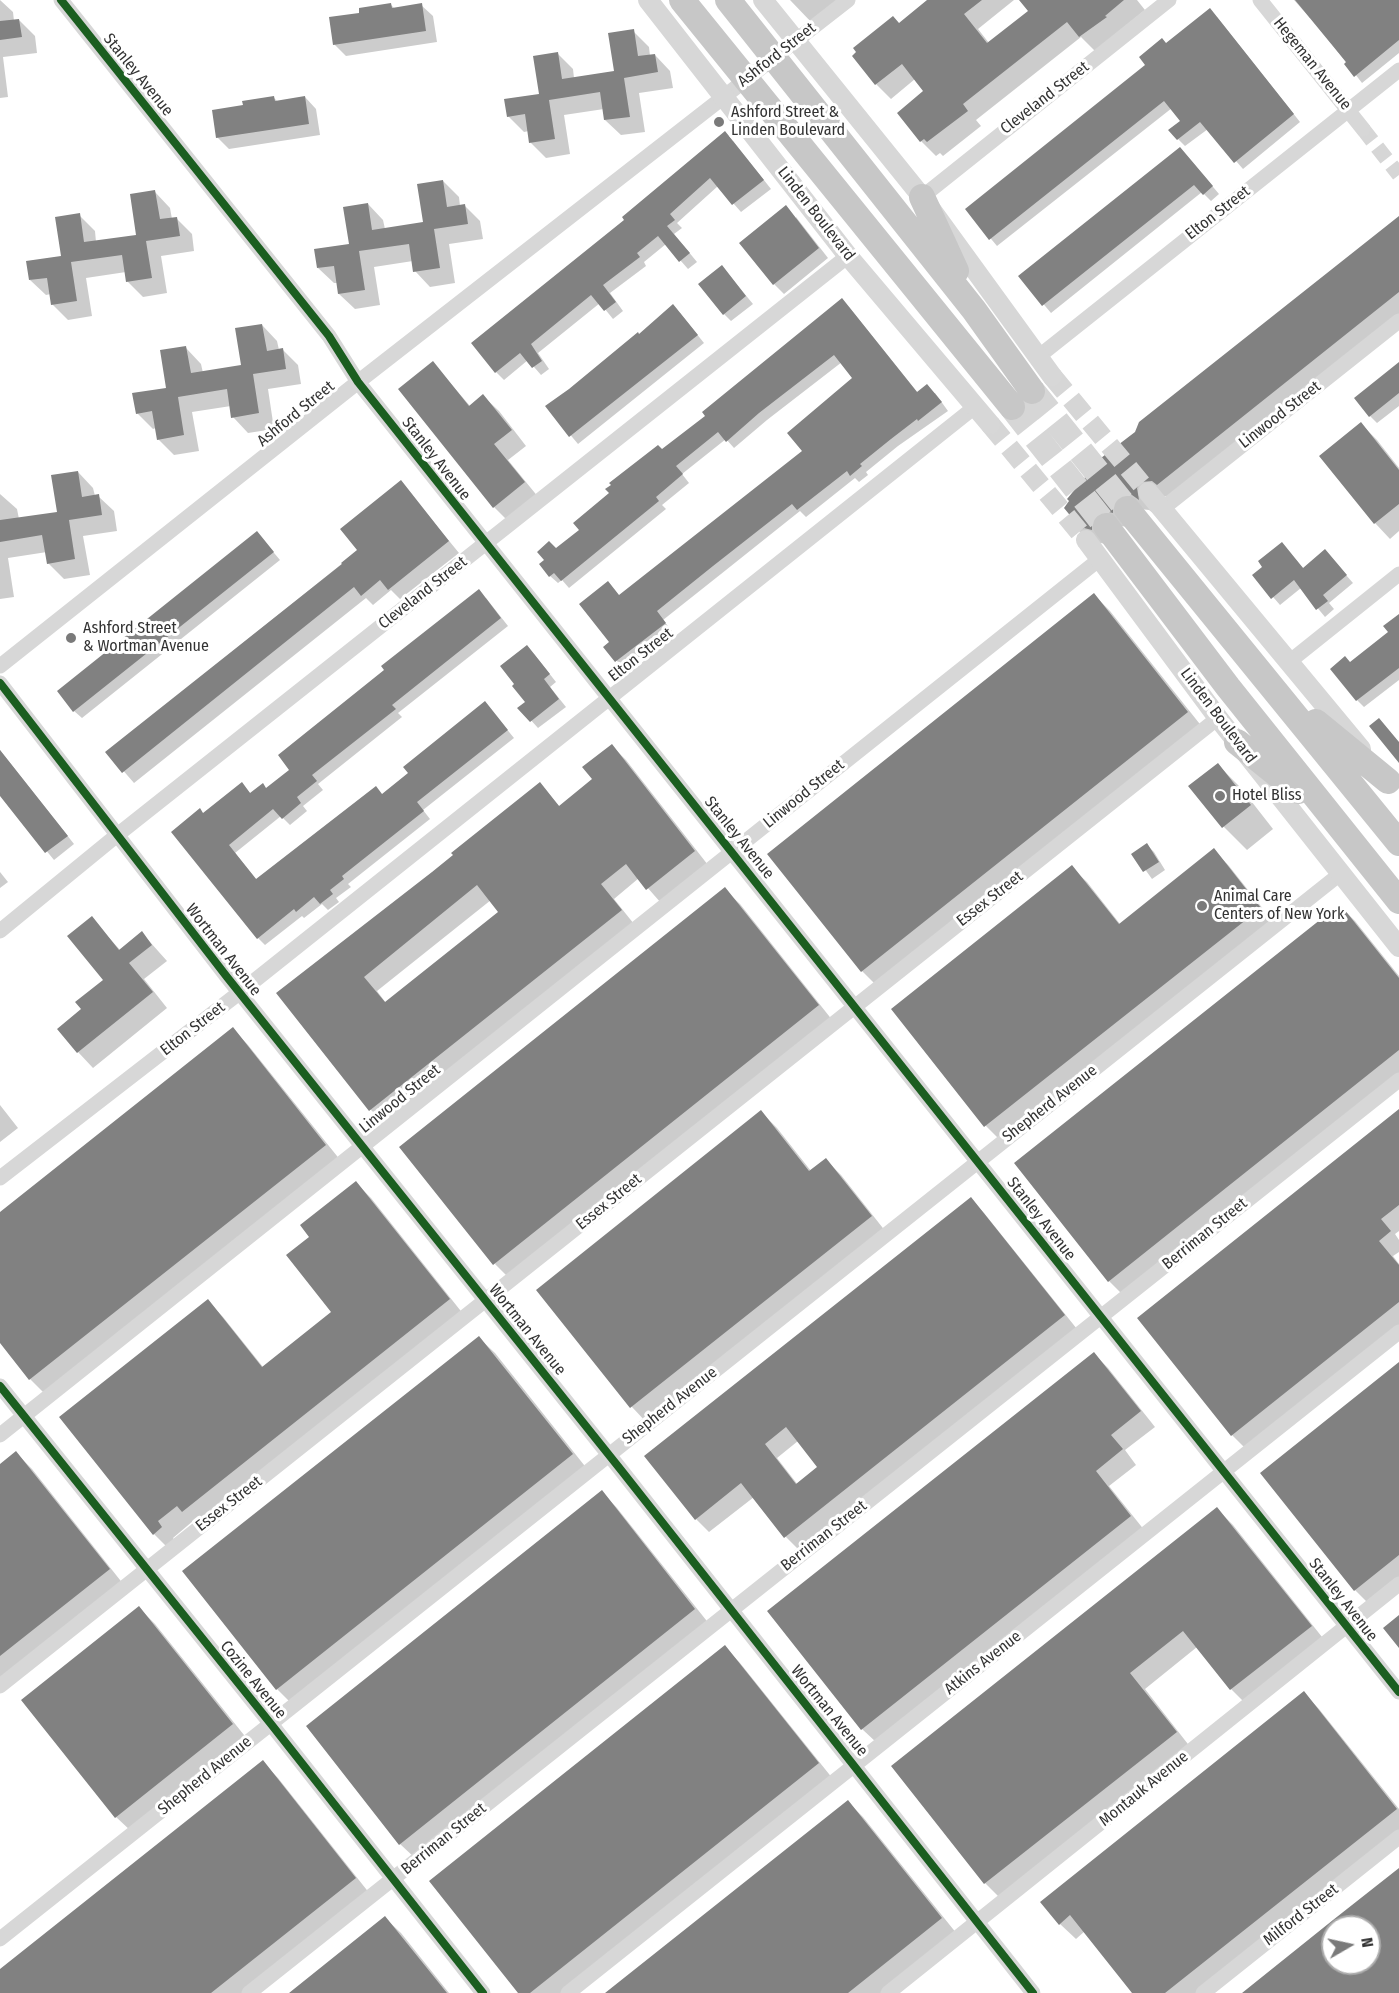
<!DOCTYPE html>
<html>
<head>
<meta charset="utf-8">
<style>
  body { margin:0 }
  #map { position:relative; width:1399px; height:1993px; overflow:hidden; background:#fff; font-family:"Fira Sans Condensed",sans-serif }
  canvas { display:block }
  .north { position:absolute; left:1321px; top:1915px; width:60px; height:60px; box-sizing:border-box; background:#fff; border:2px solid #adadad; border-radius:50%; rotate:81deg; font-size:16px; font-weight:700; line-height:24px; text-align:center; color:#333 }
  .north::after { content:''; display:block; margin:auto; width:21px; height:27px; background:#7a7a7a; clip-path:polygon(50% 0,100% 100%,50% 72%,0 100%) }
</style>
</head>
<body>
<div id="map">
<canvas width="1399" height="1993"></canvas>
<div class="north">N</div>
</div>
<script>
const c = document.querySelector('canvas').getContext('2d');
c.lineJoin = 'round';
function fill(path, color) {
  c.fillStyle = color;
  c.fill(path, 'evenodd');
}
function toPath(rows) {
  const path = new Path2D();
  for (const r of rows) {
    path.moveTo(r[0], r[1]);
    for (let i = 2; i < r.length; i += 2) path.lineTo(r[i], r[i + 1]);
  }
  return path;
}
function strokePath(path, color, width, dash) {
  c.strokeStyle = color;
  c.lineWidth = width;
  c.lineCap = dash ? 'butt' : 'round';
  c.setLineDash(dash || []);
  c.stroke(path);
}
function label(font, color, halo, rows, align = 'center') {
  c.font = font + ' "Fira Sans Condensed",sans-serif';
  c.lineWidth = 6;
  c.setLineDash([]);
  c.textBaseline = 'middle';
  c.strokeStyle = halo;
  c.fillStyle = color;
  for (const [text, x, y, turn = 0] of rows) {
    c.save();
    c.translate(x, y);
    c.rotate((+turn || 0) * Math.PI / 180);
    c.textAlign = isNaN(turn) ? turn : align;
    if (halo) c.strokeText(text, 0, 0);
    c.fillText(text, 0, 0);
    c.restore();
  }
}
fill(toPath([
  [0,0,13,12,14,21,19,20,35,36,37,53,3,57,8,97,0,98],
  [790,0,843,0,813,24],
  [930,0,1014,0,978,29,989,43,1069,0,1137,0,1145,10,1095,51,1081,37,976,120,981,126,943,156,940,153,936,156,921,141,899,113,925,92,915,79,891,99,876,84,900,24],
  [1294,0,1399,0,1399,53,1362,83,1311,17,1310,18],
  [391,5,395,9,421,5,433,16,437,42,346,56,334,44,361,14],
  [1217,17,1300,122,1243,169,1208,129,1185,146,1178,139,1182,121,1172,108,997,246,967,210,1147,66,1166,44],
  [633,31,649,47,650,56,655,55,670,71,673,88,639,93,645,132,621,135,605,120,604,109,564,115,570,154,546,158,530,142,529,131,524,132,508,116,540,96,557,53,573,69,574,78,616,72],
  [273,97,278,102,305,97,316,109,320,135,229,149,217,137,244,107],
  [733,141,771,189,741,212,718,186,677,223,682,228,674,234,697,262,688,269,666,244,644,262,646,266,610,293,623,311,613,319,600,303,538,353,549,369,541,375,528,360,504,380,496,372],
  [1187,156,1219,194,1211,201,1202,192,1051,313,1020,276],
  [443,181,459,197,460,206,464,205,480,221,483,239,449,244,455,283,430,287,415,271,413,261,374,267,380,305,355,309,339,294,338,283,334,283,318,268,350,245,368,204,383,220,385,229,425,223],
  [155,192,170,208,172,219,176,218,192,234,194,251,161,256,167,293,143,297,127,281,126,272,86,278,92,316,68,320,52,304,51,294,46,295,30,280,63,257,79,215,95,231,96,242,138,236],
  [796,217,828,258,784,294,774,284],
  [1399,217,1399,320,1168,496,1156,498,1153,513,1149,510,1140,509,1128,527,1121,526,1107,544,1100,543,1094,547,1079,531],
  [729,275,753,304,731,321,724,314],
  [849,307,918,393,935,393,948,411,898,446,866,472,868,475,859,482,855,478,806,517,800,511,721,574,663,620,672,631,624,669,605,647,612,642,620,596,804,451,854,378,842,362,767,420,734,448,726,439,682,474,689,483,662,505,666,509,569,588,562,580,558,583,550,576,556,550,581,530,662,451],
  [680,313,704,343,578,444,547,407,639,336],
  [262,325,277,341,279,350,283,350,298,365,301,384,268,389,274,429,248,433,233,417,231,406,192,412,199,451,174,455,158,439,156,428,153,429,137,413,168,389,186,348,201,364,203,373,243,367],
  [433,363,470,406,483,396,499,411,526,446,508,460,539,498,509,522,494,507],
  [1399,364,1399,406,1377,423,1370,416],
  [1361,424,1377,440,1399,468,1399,531,1390,539,1375,523],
  [78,472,93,488,95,496,98,496,114,511,117,531,83,536,90,575,64,579,48,563,47,552,8,558,14,597,0,599,0,494,17,509,19,519,58,513],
  [401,482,459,553,400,599,391,590,373,605,366,598,134,783,107,752,359,550],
  [264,541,280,560,82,718,74,711],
  [1282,544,1304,569,1332,559,1353,583,1329,603,1334,609,1325,617,1301,588,1280,605,1254,575,1264,567],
  [1094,595,1110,611,1203,728,878,987,862,971,769,854],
  [486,598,508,626,398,713,402,717,318,784,323,790,303,806,307,811,290,825,281,816,235,853,257,880,383,795,492,711,514,738,423,810,430,819,348,884,351,887,336,898,339,902,328,910,322,904,304,918,302,916,265,945,258,938,204,814,242,784,251,794,267,789,291,770],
  [1399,616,1399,680,1364,707,1357,700],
  [534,654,556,682,550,687,566,707,538,728,520,708,527,703],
  [612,746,626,760,708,865,661,903,639,878,614,899,634,924,385,1123,371,1110,278,993,455,855,540,784,560,807,594,780],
  [491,900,500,912,386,1003,377,991],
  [0,750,74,844,54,860,0,794],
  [1218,765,1241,788,1273,829,1247,850,1224,827,1190,786],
  [1147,845,1154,852,1165,870,1152,879,1134,854],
  [1214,850,1229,866,1275,924,1001,1141,986,1126,893,1009,1071,867,1087,882,1120,924],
  [0,872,8,882,0,888],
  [724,889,740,904,833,1021,510,1279,495,1264],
  [1340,906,1355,921,1399,976,1399,1077,1124,1296,1109,1281],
  [91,918,121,951,142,933,167,961,144,979,167,1008,93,1068,78,1052,83,1010,105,981],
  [233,1029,248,1045,341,1161,46,1395,30,1379,0,1341,0,1214],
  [0,1105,18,1128,0,1142],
  [1399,1111,1399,1231,1395,1234,1399,1240,1399,1252,1393,1256,1399,1264,1399,1329,1247,1450,1232,1435,1139,1318],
  [761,1112,777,1128,811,1171,826,1160,841,1175,886,1232,647,1423,632,1407,538,1290],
  [356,1183,371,1198,464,1315,199,1526,193,1521,173,1538,177,1543,169,1549,154,1534,208,1301,223,1317,263,1367,333,1312,311,1237],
  [971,1199,984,1213,1077,1329,799,1550,786,1537,754,1497,709,1532,696,1519],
  [798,1441,819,1467,798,1485,777,1458],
  [479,1338,495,1353,588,1470,292,1704,277,1689],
  [1094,1354,1108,1368,1155,1427,1125,1450,1136,1465,1109,1486,1145,1531,877,1743,862,1729,769,1612],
  [1399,1364,1399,1580,1369,1604,1355,1590],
  [16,1453,32,1469,124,1585,0,1684,0,1466],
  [602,1492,617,1508,710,1625,416,1859,400,1844],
  [1217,1509,1233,1525,1326,1642,1247,1705,1231,1689,1197,1647,1145,1689,1191,1748,1001,1899,985,1883,893,1767],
  [139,1608,155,1624,248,1740,132,1832,116,1817],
  [725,1647,740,1663,833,1779,565,1993,520,1993],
  [1304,1693,1319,1709,1399,1809,1399,1835,1199,1993,1134,1993,1085,1931,1076,1939,1060,1924],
  [262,1762,278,1778,370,1894,246,1993,0,1993,0,1971],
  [848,1802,863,1817,957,1934,883,1993,608,1993],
  [385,1918,401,1933,449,1993,292,1993]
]), '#0003');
fill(toPath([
  [927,0,982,0,964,14,987,43,1028,11,1019,0,1124,0,1105,16,1107,17,1079,37,1067,22,963,104,968,111,927,142,924,139,920,142,897,113,923,91,902,64,875,85,852,56,856,52,853,48,893,16,899,23],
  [1295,0,1399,0,1399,40,1354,77,1344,64,1346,62],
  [391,3,392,8,422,3,426,31,333,45,329,17,359,13,359,8],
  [1210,8,1294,114,1234,163,1200,122,1177,140,1168,130,1180,121,1164,101,989,240,965,209,1145,65,1139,57,1162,38,1166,43],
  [19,19,22,37,0,40,0,21],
  [634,29,638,56,655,54,658,72,624,78,630,117,604,120,600,92,549,100,555,139,529,143,525,114,507,117,504,99,539,94,533,56,558,52,562,79,614,71,608,33],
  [274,96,275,101,305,96,309,124,216,138,212,110,243,105,242,101],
  [725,131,764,180,732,205,710,178,670,214,675,220,667,226,690,253,679,262,658,236,637,253,640,257,603,285,616,302,604,311,591,295,531,344,542,361,532,368,520,353,495,373,471,343,624,220,622,217],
  [1180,147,1213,186,1203,195,1194,185,1042,306,1018,276],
  [443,180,447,207,465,204,468,224,434,229,440,268,413,272,409,244,359,251,365,290,338,294,334,266,317,268,314,249,349,244,343,207,368,203,372,230,423,222,417,184],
  [155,190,160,219,177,217,180,236,146,241,152,278,126,282,122,255,71,262,77,301,51,305,47,278,29,280,26,261,61,256,55,217,80,213,84,242,136,235,130,194],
  [786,205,819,248,773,285,739,243],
  [1399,216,1399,292,1157,485,1152,481,1141,482,1137,488,1139,500,1132,495,1124,494,1118,497,1113,504,1113,513,1105,511,1097,514,1092,521,1092,530,1084,528,1077,532,1069,521,1073,519,1064,508,1069,501,1067,499,1101,458,1135,432,1139,422],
  [722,265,746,296,723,315,698,284],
  [842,298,917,392,927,384,942,402,918,421,917,419,891,439,860,464,862,466,850,476,847,471,797,510,792,504,713,566,657,611,666,623,615,662,603,647,609,642,579,604,608,581,619,595,802,451,787,433,852,378,834,355,759,413,726,442,718,432,676,466,683,474,656,497,659,501,561,581,554,573,549,577,539,564,544,560,537,552,549,541,556,548,579,530,573,523,609,493,605,489,611,485,609,483,658,445,662,449,705,416,702,412],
  [673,304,698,335,569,437,545,406,569,389,638,332,639,334],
  [262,324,267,351,283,348,286,369,253,374,259,413,231,418,227,389,178,397,184,435,157,440,152,411,136,414,132,393,166,388,160,350,186,346,191,373,241,365,235,328],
  [433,361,469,406,483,394,512,430,494,444,525,482,493,508,398,389],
  [1399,362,1399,393,1369,417,1354,398],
  [1361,422,1399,470,1399,504,1374,524,1319,456],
  [78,471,82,497,99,494,102,515,69,520,75,559,47,564,42,535,0,542,0,520,57,512,51,475],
  [401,480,449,541,388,590,380,580,361,596,354,587,122,773,105,752,342,564,341,563,357,550,340,529],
  [257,531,274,552,73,712,57,691],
  [1282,542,1303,568,1325,549,1347,575,1323,595,1328,601,1316,610,1294,580,1271,599,1252,575,1262,567,1258,561],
  [479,589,501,618,392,705,396,709,312,775,317,781,297,797,301,803,282,819,273,809,229,845,256,879,376,786,382,794,408,773,403,767,485,701,508,730,417,802,424,811,342,876,344,879,330,890,333,894,320,904,314,897,296,912,294,909,257,939,171,832,200,808,203,813,242,782,250,793,263,783,266,788,289,770,278,755,384,670,381,666],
  [1094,593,1188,712,861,972,767,854],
  [1399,614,1399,668,1356,701,1330,669,1345,656,1350,662,1388,632,1383,626],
  [527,645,550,674,544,679,559,699,530,722,517,708,525,702,512,686,514,684,500,666],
  [1379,718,1399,742,1399,763,1369,726],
  [612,744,695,851,646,890,626,864,601,884,622,910,369,1111,276,993,432,872,453,855,451,853,540,782,559,806,592,779,582,767],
  [477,885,498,912,385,1002,364,977],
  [0,750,68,836,45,853,0,796],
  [1218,763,1251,805,1222,828,1188,786],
  [1147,843,1159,862,1143,872,1131,854],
  [1214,848,1261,908,984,1127,891,1009,1072,865,1119,924],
  [725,887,819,1005,493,1265,399,1147],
  [1340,904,1399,978,1399,1050,1108,1282,1014,1163],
  [92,916,119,950,142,931,152,945,129,963,153,992,77,1053,57,1029,81,1009,75,1002,103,980,67,936],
  [233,1027,326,1145,29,1380,0,1343,0,1212],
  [1399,1109,1399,1205,1381,1219,1391,1231,1379,1241,1399,1265,1399,1302,1231,1436,1137,1318],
  [761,1110,809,1171,826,1158,872,1216,630,1408,536,1290],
  [356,1181,450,1299,182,1512,177,1506,158,1521,162,1527,153,1535,59,1417,208,1299,262,1367,331,1312,286,1255,309,1237,300,1225],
  [971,1197,1065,1315,784,1538,741,1483,695,1520,644,1456],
  [786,1427,817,1467,796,1484,765,1444],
  [479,1336,573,1454,276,1690,182,1571],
  [1094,1352,1141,1411,1111,1435,1123,1449,1096,1471,1131,1516,861,1730,767,1611],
  [1399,1362,1399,1555,1354,1591,1260,1473],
  [16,1451,110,1569,0,1656,0,1464],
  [602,1490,695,1609,399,1845,306,1726],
  [1217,1507,1312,1626,1230,1690,1183,1631,1130,1673,1177,1732,984,1884,891,1766],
  [139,1606,233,1724,115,1818,21,1700],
  [1399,1615,1399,1648,1383,1628],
  [725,1645,819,1763,530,1993,518,1993,429,1881],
  [1304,1691,1397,1809,1165,1993,1132,1993,1070,1915,1059,1925,1040,1902],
  [263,1760,356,1878,211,1993,0,1993,0,1969],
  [848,1800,942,1918,848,1993,605,1993],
  [1399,1868,1399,1993,1242,1993,1333,1920],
  [1333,1927,1369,1927,1369,1963,1333,1963],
  [385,1916,447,1993,289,1993]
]), '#818181');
strokePath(toPath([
  [1363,129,1399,175]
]), '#d6d6d6', 15, [15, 8]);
strokePath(toPath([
  [1052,376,1148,492],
  [990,424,1086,540]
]), '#d6d6d6', 20, [20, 10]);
strokePath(toPath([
  [1032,391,1127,509],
  [1012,407,1106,526]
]), '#d6d6d6', 26, [26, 13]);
strokePath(toPath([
  [61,0,329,336,358,382,1399,1692],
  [1260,0,1363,129],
  [922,197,1169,0],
  [1038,357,1399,70],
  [1162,509,1399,321],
  [1289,662,1399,574],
  [0,666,358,382,848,0],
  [0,683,227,977,621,1470,1033,1993],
  [0,931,116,836,848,256],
  [0,1178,239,993,976,406],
  [0,1386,271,1724,483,1993],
  [0,1435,1101,558],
  [0,1686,1218,718],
  [0,1939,1340,874],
  [249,1993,1399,1080],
  [568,1993,1399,1332],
  [888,1993,1399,1584],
  [1203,1993,1399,1837]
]), '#d7d7d7', 15);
strokePath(toPath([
  [648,0,848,256,990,424],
  [763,0,922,197,1052,376],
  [1148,492,1361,749],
  [1086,540,1218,718,1399,947]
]), '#d7d7d7', 20);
strokePath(toPath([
  [682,0,1012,407],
  [728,0,974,310,1032,391],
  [922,197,956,271],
  [1127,509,1399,843],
  [1106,526,1228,687,1399,901],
  [1316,722,1388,781],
  [1237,742,1298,791]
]), '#c7c7c7', 26);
strokePath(toPath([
  [61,0,329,336,358,382,1399,1692],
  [0,683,227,977,621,1470,1033,1993],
  [0,1386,271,1724,483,1993]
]), '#1b5e20', 8);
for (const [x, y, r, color] of [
  [719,122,6,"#7a7a7a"],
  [71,638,6,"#7a7a7a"],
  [1220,796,6,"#7a7a7a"],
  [1202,906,6,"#7a7a7a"]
]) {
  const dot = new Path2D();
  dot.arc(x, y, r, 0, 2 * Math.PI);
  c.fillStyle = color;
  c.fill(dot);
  strokePath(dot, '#fff', 2);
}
label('16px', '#333', '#fff', [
  ["Ashford Street",777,55,-38],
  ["Hegeman Avenue",1312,64,51],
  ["Stanley Avenue",138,75,51],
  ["Cleveland Street",1045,98,-38],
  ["Elton Street",1218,213,-38],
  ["Linden Boulevard",816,214,52],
  ["Ashford Street",296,414,-39],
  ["Linwood Street",1280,415,-38],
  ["Stanley Avenue",436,459,52],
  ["Cleveland Street",423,593,-38],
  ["Elton Street",641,655,-38],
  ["Linden Boulevard",1218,716,53],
  ["Linwood Street",804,794,-39],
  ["Stanley Avenue",739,838,51],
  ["Essex Street",990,899,-38],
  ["Wortman Avenue",223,950,52],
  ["Elton Street",193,1029,-38],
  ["Linwood Street",400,1099,-39],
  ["Shepherd Avenue",1050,1104,-38],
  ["Essex Street",609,1202,-39],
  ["Stanley Avenue",1041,1219,52],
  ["Berriman Street",1205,1234,-39],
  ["Wortman Avenue",527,1330,51],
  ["Shepherd Avenue",670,1406,-38],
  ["Essex Street",229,1504,-38],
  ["Berriman Street",824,1536,-38],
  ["Stanley Avenue",1343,1600,52],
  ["Atkins Avenue",983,1663,-38],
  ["Cozine Avenue",253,1680,51],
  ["Wortman Avenue",829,1711,51],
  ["Shepherd Avenue",205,1776,-39],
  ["Montauk Avenue",1144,1789,-39],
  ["Berriman Street",444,1839,-39],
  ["Milford Street",1301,1915,-38]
]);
label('16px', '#333', '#fff', [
  ["Ashford Street &",731,113],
  ["Linden Boulevard",731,131],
  ["Ashford Street",83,629],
  ["& Wortman Avenue",83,647],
  ["Hotel Bliss",1232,796],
  ["Animal Care",1214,897],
  ["Centers of New York",1214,915]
], 'left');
</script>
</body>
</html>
